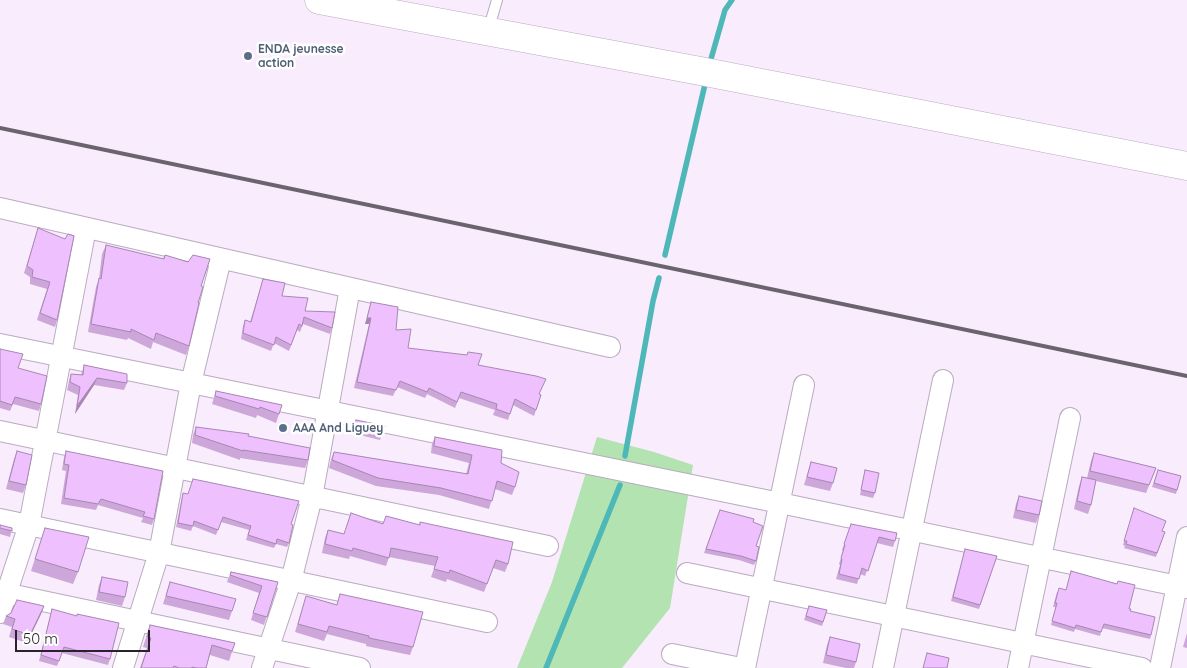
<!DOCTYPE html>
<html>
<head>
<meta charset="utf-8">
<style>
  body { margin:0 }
  #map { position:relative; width:1187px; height:668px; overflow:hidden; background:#f8ecfd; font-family:Quicksand,sans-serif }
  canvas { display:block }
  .scale { position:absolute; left:15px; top:630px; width:135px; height:22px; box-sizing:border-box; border:2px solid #28232a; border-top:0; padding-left:6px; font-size:15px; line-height:18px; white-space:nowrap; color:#28232a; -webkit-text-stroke:4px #fefefe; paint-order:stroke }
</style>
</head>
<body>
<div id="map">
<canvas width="1187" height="668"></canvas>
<div class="scale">50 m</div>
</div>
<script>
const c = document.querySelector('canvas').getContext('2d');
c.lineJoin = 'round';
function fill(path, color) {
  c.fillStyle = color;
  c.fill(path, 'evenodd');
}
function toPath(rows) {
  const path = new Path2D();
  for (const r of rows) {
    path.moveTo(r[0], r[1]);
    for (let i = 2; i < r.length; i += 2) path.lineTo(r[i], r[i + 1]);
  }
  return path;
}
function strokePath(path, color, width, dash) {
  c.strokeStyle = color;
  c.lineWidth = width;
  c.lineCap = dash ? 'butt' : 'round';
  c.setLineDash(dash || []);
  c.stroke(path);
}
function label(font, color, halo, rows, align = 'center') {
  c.font = font + ' Quicksand,sans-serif';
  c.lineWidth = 5;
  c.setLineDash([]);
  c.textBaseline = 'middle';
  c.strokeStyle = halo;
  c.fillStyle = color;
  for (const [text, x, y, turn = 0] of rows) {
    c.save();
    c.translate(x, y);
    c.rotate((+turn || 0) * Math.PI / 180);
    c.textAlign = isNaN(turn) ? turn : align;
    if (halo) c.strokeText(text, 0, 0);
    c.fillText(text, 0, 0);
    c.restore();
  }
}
fill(toPath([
  [597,437,654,452,693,465,670,608,622,668,517,668,552,582]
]), '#b2e3b0');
strokePath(toPath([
  [709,66,725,10,732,0],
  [665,255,706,80],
  [625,456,653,301,659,278],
  [546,668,620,485]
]), '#4eb7b7', 5.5);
const service = toPath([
  [488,31,497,0]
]);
const minor = toPath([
  [0,208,610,347],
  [0,344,780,503,1187,588],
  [0,431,548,546],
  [0,519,487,622],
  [687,573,1142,668],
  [0,592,360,668],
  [0,613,29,525,86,228],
  [672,654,741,668],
  [123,668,159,553,191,383,221,259],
  [262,668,291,581,312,497,350,288],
  [745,668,804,385],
  [883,668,943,380],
  [1018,668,1070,418],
  [1160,668,1187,537]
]);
const trunk = toPath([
  [319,0,695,70,1187,166]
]);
strokePath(service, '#baabbf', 12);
strokePath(minor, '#baabbf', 22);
strokePath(trunk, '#baabbf', 29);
strokePath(service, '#fff', 10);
strokePath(minor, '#fff', 20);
strokePath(trunk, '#fff', 28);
strokePath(toPath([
  [0,128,1187,376]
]), '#6b646e', 4);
fill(toPath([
  [38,228,57,320,55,327,37,320,47,289,30,284,30,277,24,273],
  [106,245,163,259,165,255,201,286,189,346,186,355,153,342,151,349,128,338,127,340,88,332,96,287,99,279,102,254],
  [263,279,282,296,332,328,330,334,303,324,300,332,297,330,289,351,274,343,271,351,241,339,243,326,245,320,250,322],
  [371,302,396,330,408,348,478,365,541,395,534,416,513,405,508,420,493,415,495,410,459,398,455,408,427,394,425,398,397,387,393,396,354,388,369,324,365,324],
  [0,349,18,368,41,404,39,411,13,404,10,411,0,408],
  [84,365,127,383,124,390,94,385,75,414,78,395,67,390,69,381,71,374,81,375],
  [216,391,282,405,276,423,257,415,256,418,212,404],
  [356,420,385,426,380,440,352,433],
  [196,427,248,436,308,460,305,468,240,458,240,460,192,443,193,435],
  [435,437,501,463,515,487,512,495,495,489,489,509,439,495,376,486,329,468,331,460,334,452,466,474,469,463,431,453,432,444],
  [17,451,26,485,23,493,6,489,14,459],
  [66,451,154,519,152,525,141,522,143,518,98,505,96,510,61,504,66,471,62,470,64,457],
  [1094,453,1156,468,1146,493,1096,481,1091,505,1088,514,1074,509,1079,486,1082,477,1087,478,1091,461],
  [811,462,833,483,830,491,804,485],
  [865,470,875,493,873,498,860,495],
  [1158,470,1181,476,1176,494,1152,487],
  [183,493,291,524,289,543,287,547,276,544,274,548,246,540,249,530,221,522,216,535,193,526,191,531,176,527,182,497],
  [1019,496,1039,515,1036,523,1013,518,1016,504],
  [1134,508,1162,531,1165,532,1156,557,1124,548,1125,546,1123,545],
  [720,510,753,522,756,546,756,561,754,565,739,560,704,553],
  [386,516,419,525,420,522,508,564,505,572,493,568,484,592,447,579,446,582,431,577,435,566,389,557,386,566,350,556,349,559,322,553,325,538,328,530,344,534,383,524],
  [851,524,895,541,893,547,877,543,865,576,860,574,857,584,836,579,840,565,839,564,843,551,842,550],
  [0,525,12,528,10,537,0,534],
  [45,528,78,572,73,584,31,571],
  [965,549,997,556,979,609,951,601],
  [231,572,278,582,264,625,251,620,259,593,227,582],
  [102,577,125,597,122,606,96,600,99,585],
  [170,582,232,611,229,620,163,604],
  [1057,592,1129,609,1130,611,1151,635,1150,639,1102,628,1100,636,1075,629,1074,632,1051,625,1056,607,1053,607],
  [340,594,413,647,410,655,366,646,366,644,327,634,324,641,295,632,306,596,337,605],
  [44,606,41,614,27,643,9,637,12,627,3,624,6,616],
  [809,606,827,610,822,626,804,620],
  [52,609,110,659,108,665,62,653,57,666,39,661],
  [150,625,235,643,229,661,210,655,206,668,140,668,147,648,143,647],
  [1187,633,1187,648,1183,647],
  [830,637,856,662,854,668,846,668,823,663,827,645]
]), '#cda6da');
fill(toPath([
  [367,318,371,318,369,324,365,324],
  [97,378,94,385,75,414,77,406],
  [44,606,41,614,27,643,30,635]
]), '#a787b2');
const building = toPath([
  [38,228,65,239,68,234,74,236,57,320,40,313,50,282,32,277,33,270,27,266,38,228],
  [106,245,164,259,165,255,188,262,193,255,210,259,201,286,203,287,198,303,199,303,189,346,156,333,154,340,131,329,131,332,91,324,99,278,101,279,106,245],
  [263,279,285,283,282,296,308,298,305,311,335,312,332,328,304,317,302,326,299,324,291,345,276,337,274,345,243,333,245,320,251,322,263,279],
  [371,302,398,307,396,330,411,329,408,348,467,355,468,352,482,354,478,365,536,376,546,379,539,394,541,395,536,410,515,399,510,414,496,409,497,404,461,392,457,402,429,388,427,392,400,381,396,390,357,382,371,318,367,318,371,302],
  [0,349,23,354,18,368,47,376,41,404,15,397,12,405,0,401,0,349],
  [84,365,127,374,127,383,97,378,77,406,80,387,70,382,71,374,83,375,84,365],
  [216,391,282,405,279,414,260,407,259,409,215,396,216,391],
  [356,420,385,426,383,432,355,425,356,420],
  [196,427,249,434,248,436,310,448,308,460,243,450,243,451,195,435,196,427],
  [435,437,502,450,501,463,519,472,515,487,497,481,492,501,441,488,378,478,332,460,334,452,468,474,472,455,434,446,435,437],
  [17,451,32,455,26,485,9,481,17,451],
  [66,451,163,471,154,519,143,516,145,512,101,499,98,504,64,498,69,465,64,464,66,451],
  [1094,453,1156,468,1149,485,1090,471,1094,453],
  [811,462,837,468,833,483,807,477,811,462],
  [865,470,879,473,875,493,861,490,865,470],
  [1158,470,1181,476,1177,490,1154,483,1158,470],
  [1082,477,1096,480,1091,505,1077,501,1082,477],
  [193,479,299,501,291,524,293,525,289,543,277,539,276,544,248,535,251,526,223,517,218,530,194,521,193,526,178,523,183,493,188,494,193,479],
  [1019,496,1042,501,1039,515,1016,510,1019,496],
  [1134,508,1166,521,1162,531,1165,532,1157,553,1126,544,1127,541,1124,541,1134,508],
  [720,510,754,519,753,522,763,526,756,546,759,547,756,561,741,556,706,549,720,510],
  [351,513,383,524,386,516,420,525,420,522,513,542,508,564,496,560,487,584,450,570,449,573,434,569,438,557,391,548,389,558,353,548,352,551,325,544,328,530,344,534,351,513],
  [851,524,897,533,895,541,879,537,868,571,862,568,859,579,839,574,842,559,841,558,845,545,844,544,851,524],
  [0,525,12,528,12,531,0,528,0,525],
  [45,528,89,537,78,572,35,559,45,528],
  [965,549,997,556,980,605,953,597,965,549],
  [1071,571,1117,584,1118,581,1135,585,1129,609,1131,609,1130,611,1155,617,1151,635,1104,624,1101,632,1076,625,1075,628,1052,621,1057,603,1055,603,1059,588,1066,590,1071,571],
  [231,572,278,582,267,617,253,613,262,586,230,575,231,572],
  [102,577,128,582,125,597,99,592,102,577],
  [170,582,236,599,232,611,166,596,170,582],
  [340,594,423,612,413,647,369,638,369,636,329,626,327,632,298,624,306,596,337,605,340,594],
  [17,600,44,606,30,635,12,629,15,619,6,616,11,613,17,600],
  [809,606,827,610,823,622,806,616,809,606],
  [52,609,77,616,77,614,119,623,110,659,64,647,59,661,41,655,52,609],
  [150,625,235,643,232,651,212,645,206,668,197,668,192,667,192,668,179,668,174,666,173,668,141,668,151,638,147,637,150,625],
  [830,637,860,644,856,662,826,655,830,637],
  [927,653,949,658,947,668,923,668,927,653]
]);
fill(building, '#eec1fe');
strokePath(building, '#a787b2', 1);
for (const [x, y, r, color] of [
  [248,56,5,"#5c6f8a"],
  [283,428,5,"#5c6f8a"]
]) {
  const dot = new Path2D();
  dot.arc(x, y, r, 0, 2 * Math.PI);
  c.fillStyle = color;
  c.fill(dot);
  strokePath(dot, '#fefefe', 2);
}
label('bold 12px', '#4e5e75', '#fefefe', [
  ["ENDA jeunesse",258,49],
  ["action",258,63],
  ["AAA And Liguey",293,428]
], 'left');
</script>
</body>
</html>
